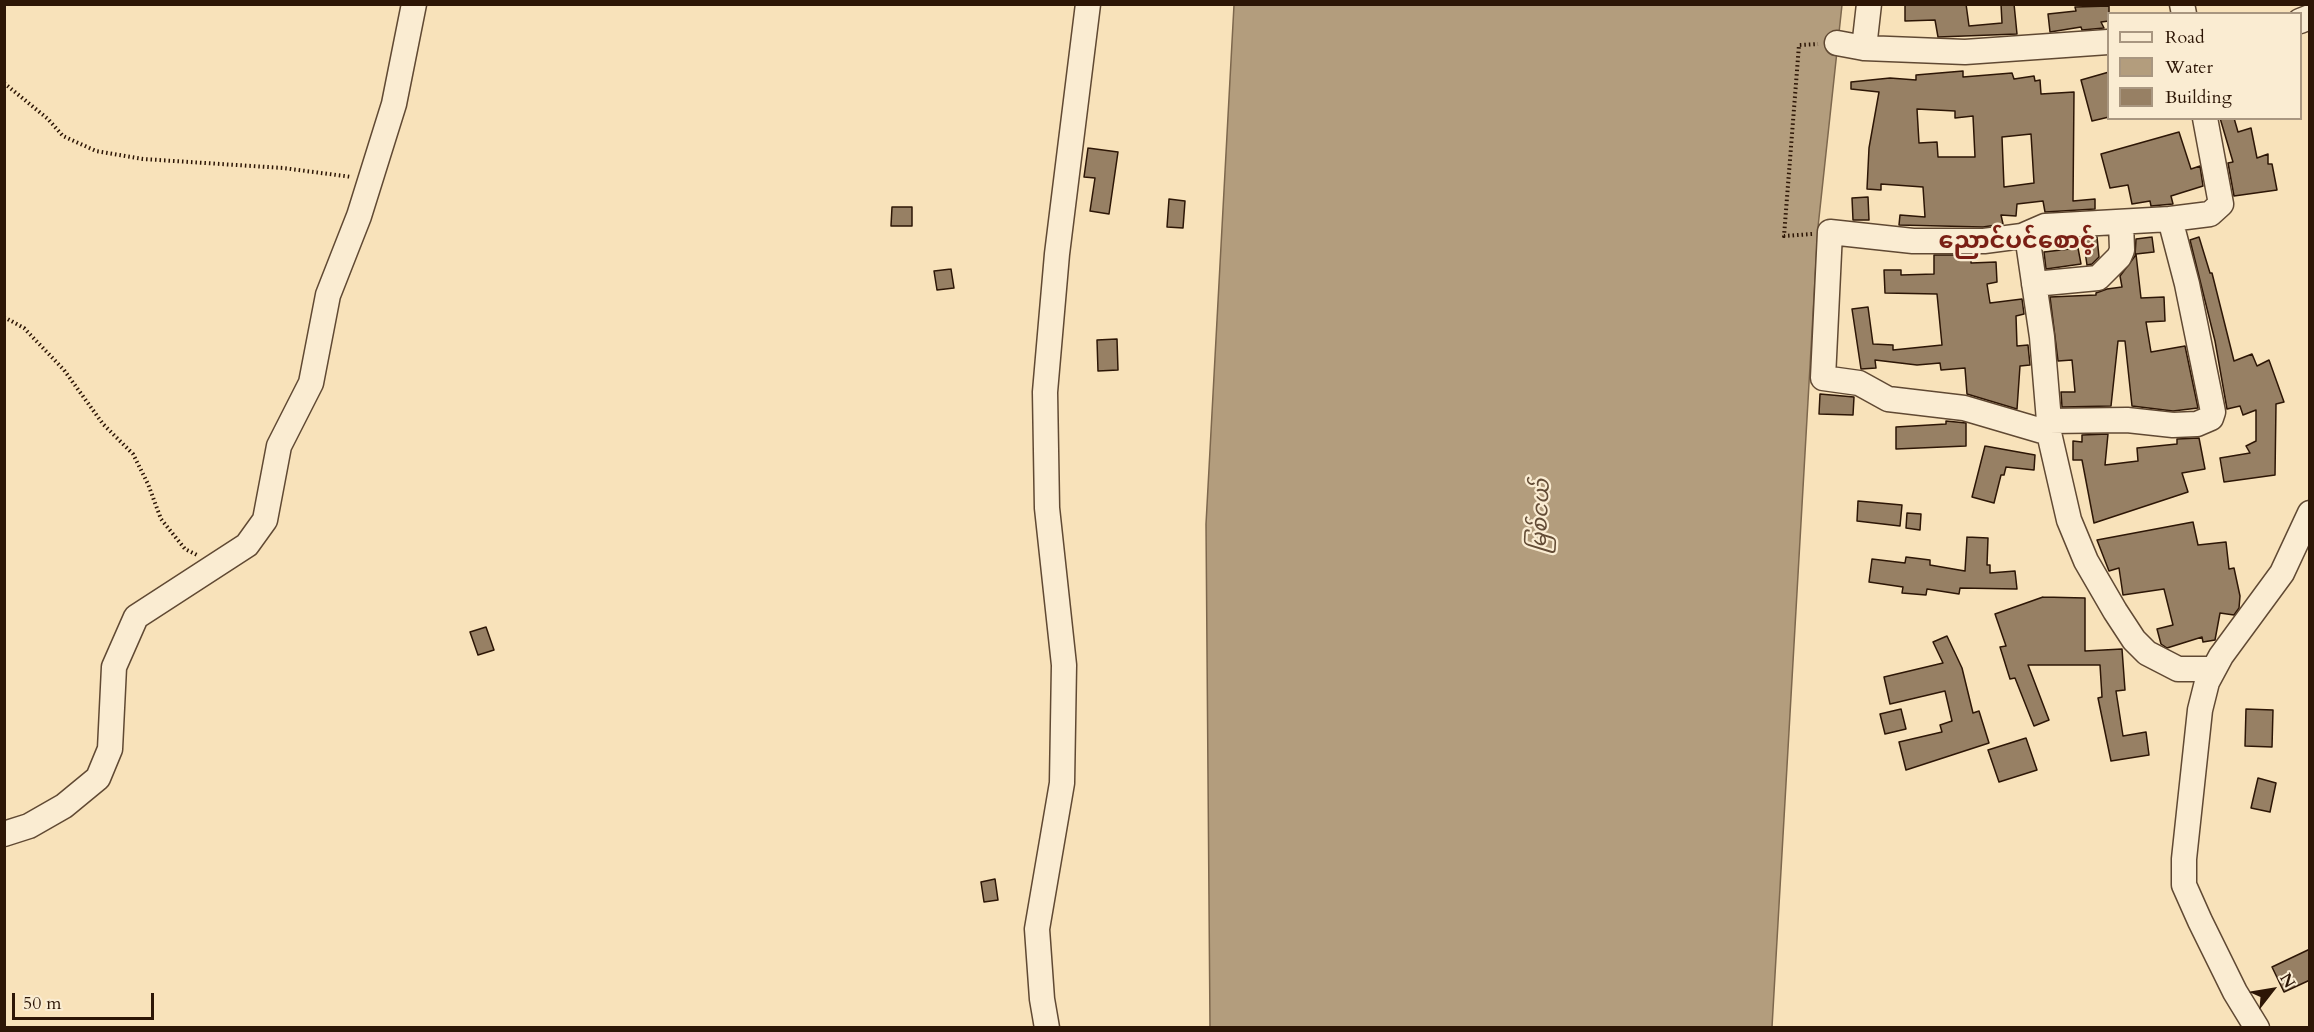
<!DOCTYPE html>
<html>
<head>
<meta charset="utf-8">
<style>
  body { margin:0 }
  #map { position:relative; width:2314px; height:1032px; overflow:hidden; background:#f8e2ba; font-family:Cardo,serif }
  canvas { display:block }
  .frame { position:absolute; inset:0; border:6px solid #2d1606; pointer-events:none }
  .legend { position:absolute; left:2107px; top:12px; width:195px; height:108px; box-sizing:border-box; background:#faecd2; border:2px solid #a89680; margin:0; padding:8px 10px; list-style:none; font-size:18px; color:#2d1606 }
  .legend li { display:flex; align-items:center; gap:12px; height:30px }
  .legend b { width:30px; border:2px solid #a89680 }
  .north { position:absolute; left:2242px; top:960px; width:60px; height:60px; -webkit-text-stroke:4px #faecd2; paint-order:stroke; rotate:59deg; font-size:16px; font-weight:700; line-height:24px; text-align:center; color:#2d1606 }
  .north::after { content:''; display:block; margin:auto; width:21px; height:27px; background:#2d1606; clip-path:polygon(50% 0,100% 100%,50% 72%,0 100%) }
  .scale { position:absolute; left:12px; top:993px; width:142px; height:27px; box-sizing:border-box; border:3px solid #2d1606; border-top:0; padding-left:8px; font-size:18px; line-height:21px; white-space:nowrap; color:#2d1606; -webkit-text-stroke:4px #faecd2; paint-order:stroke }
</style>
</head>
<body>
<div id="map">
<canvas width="2314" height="1032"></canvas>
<div class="frame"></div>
<ul class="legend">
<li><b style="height:8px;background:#faecd2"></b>Road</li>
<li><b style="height:16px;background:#b39d7d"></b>Water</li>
<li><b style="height:16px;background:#978064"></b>Building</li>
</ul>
<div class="north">N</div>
<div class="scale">50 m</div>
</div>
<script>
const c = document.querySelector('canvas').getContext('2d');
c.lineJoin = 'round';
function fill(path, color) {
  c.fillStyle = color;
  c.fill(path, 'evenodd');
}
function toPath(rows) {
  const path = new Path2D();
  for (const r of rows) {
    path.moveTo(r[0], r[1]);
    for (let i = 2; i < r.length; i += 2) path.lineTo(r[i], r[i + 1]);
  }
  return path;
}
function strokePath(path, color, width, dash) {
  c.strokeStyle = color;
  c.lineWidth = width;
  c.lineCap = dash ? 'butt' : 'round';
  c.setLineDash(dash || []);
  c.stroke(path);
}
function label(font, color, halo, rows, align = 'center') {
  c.font = font + ' Cardo,"Noto Sans Myanmar",serif';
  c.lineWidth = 4.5;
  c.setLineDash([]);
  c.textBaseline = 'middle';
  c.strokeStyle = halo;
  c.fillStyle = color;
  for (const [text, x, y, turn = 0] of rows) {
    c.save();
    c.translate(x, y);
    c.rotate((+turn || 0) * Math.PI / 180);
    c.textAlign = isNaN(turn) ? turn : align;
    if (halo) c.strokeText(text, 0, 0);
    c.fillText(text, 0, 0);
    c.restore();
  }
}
const water = toPath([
  [1234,5,1842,5,1818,227,1772,1027,1210,1027,1206,524,1234,5]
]);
fill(water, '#b39d7d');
strokePath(water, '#7d674d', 1.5);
const building = toPath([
  [1905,4,1966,4,1969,26,2002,23,2001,4,2014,4,2017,34,1938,37,1935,20,1905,21,1905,4],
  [2109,6,2109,21,2101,22,2104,28,2082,30,2081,27,2050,32,2048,14,2076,11,2075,7,2109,6],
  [1963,71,1963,77,2012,73,2014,79,2034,76,2035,81,2040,80,2041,94,2074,92,2073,201,2095,199,2095,209,2045,212,2043,201,2017,204,2016,216,2001,215,2003,224,1983,227,1899,225,1900,215,1925,217,1923,187,1881,184,1881,190,1867,189,1869,148,1879,92,1851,89,1851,82,1890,78,1916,80,1916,75,1963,71],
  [1917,109,1955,111,1955,118,1973,116,1975,157,1938,157,1937,142,1919,143,1917,109],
  [2031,134,2034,183,2004,187,2002,137,2031,134],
  [2109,72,2109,117,2092,121,2081,80,2109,72],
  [2220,118,2234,118,2238,132,2251,128,2257,158,2268,154,2268,164,2272,164,2277,190,2234,196,2228,163,2233,162,2220,118],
  [2179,132,2191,169,2200,166,2203,186,2171,196,2173,204,2151,206,2150,201,2132,204,2128,185,2110,188,2101,154,2179,132],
  [1088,148,1118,152,1109,214,1090,211,1095,178,1084,177,1088,148],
  [1868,197,1869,220,1853,220,1852,198,1868,197],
  [1169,199,1185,201,1183,228,1167,227,1169,199],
  [892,207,912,207,912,226,891,226,892,207],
  [2097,237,2099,257,2092,264,2087,265,2083,238,2097,237],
  [2152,237,2154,252,2136,254,2141,298,2164,297,2165,321,2146,322,2151,352,2185,346,2198,408,2173,411,2132,406,2125,341,2118,341,2111,406,2062,407,2061,392,2075,392,2072,360,2058,361,2050,297,2096,295,2096,293,2107,289,2122,287,2120,276,2135,256,2136,239,2152,237],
  [2199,237,2210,273,2212,273,2234,361,2252,354,2257,366,2269,360,2284,402,2276,404,2275,475,2224,482,2220,458,2250,453,2246,446,2256,441,2256,410,2243,415,2240,406,2227,409,2215,341,2190,240,2199,237],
  [2078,248,2081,264,2046,269,2044,252,2078,248],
  [1934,255,1971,255,1971,263,1996,262,1997,282,1987,284,1990,303,2022,299,2024,314,2016,316,2017,346,2028,345,2030,365,2020,366,2017,409,1967,394,1965,368,1941,370,1940,363,1917,365,1875,360,1876,368,1861,369,1852,309,1868,307,1873,344,1893,345,1893,350,1942,345,1937,294,1885,293,1884,270,1901,270,1901,275,1934,274,1934,255],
  [951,269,954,288,937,290,934,271,951,269],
  [1117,339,1118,370,1098,371,1097,340,1117,339],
  [1820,394,1854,397,1853,415,1819,414,1820,394],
  [1946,421,1966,423,1966,446,1896,449,1896,427,1946,424,1946,421],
  [2108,434,2105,465,2138,461,2137,448,2177,444,2177,439,2199,438,2205,469,2182,473,2188,492,2094,523,2082,460,2073,460,2073,441,2082,442,2082,435,2108,434],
  [1985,446,2035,455,2034,470,2006,467,2004,475,2001,475,1994,503,1972,497,1985,446],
  [1858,501,1902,505,1900,526,1857,521,1858,501],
  [1907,513,1921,514,1920,530,1906,528,1907,513],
  [2193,522,2198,545,2226,542,2229,569,2234,568,2240,596,2239,608,2234,615,2220,613,2215,640,2203,642,2202,637,2167,648,2161,644,2157,629,2173,625,2164,589,2123,595,2119,568,2109,571,2097,540,2193,522],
  [1967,537,1988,538,1987,565,1990,565,1990,573,2015,571,2017,589,1960,588,1959,594,1927,589,1926,595,1902,593,1903,587,1869,582,1872,559,1905,563,1906,557,1930,560,1930,565,1965,571,1967,537],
  [2043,597,2085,598,2085,651,2122,649,2125,690,2116,691,2123,736,2146,732,2149,755,2111,761,2098,698,2102,697,2100,665,2028,665,2049,720,2034,726,2015,678,2010,679,2000,647,2006,646,1995,614,2043,597],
  [486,627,494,650,478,655,470,632,486,627],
  [1947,636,1962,668,1973,713,1979,711,1989,743,1906,770,1899,742,1942,732,1940,725,1952,721,1945,691,1890,704,1884,677,1943,663,1933,642,1947,636],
  [1901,709,1906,729,1885,734,1880,714,1901,709],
  [2246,709,2273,710,2272,747,2245,746,2246,709],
  [2026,738,2037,770,1999,782,1988,750,2026,738],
  [2258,778,2276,783,2270,812,2251,808,2258,778],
  [995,879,998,900,984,902,981,882,995,879],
  [2310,949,2310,980,2284,992,2272,967,2310,949]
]);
fill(building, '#978064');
strokePath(building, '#2d1606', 1.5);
const minor = toPath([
  [2182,4,2184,14],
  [2300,21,2310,17],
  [1837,43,1864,48,1965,52,2108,42],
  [1864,48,1869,4],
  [2205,118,2221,204,2210,214,2170,219,2187,284,2209,392,2213,412,2211,418,2197,424,2173,425,2127,420,2049,421,2049,433,2069,520,2086,561,2115,611,2134,640,2147,653,2178,669,2213,669],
  [2027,235,2042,337,2049,421],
  [2034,284,2098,278,2119,257,2122,250,2121,222],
  [2049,433,1964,408,1888,399,1859,383,1823,378,1830,232,1913,241,1984,241,2022,236,2045,226,2170,219],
  [4,834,29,826,64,806,98,778,110,749,114,667,136,617,247,545,265,520,279,446,311,383,328,295,359,216,394,104,414,4],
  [1047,1028,1042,999,1037,929,1062,783,1064,665,1047,508,1045,392,1057,254,1088,4],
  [2257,1028,2235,992,2200,921,2184,885,2184,859,2200,710,2207,682,2221,656,2282,573,2310,513]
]);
strokePath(minor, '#604933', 27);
strokePath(toPath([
  [4,83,48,119,63,136,96,151,143,159,283,168,352,177],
  [1812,234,1784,236,1799,45,1818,44],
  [4,317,24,328,64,370,103,424,133,454,148,484,161,519,185,549,197,555]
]), '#2d1606', 4, [1.5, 3]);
strokePath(minor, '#faecd2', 24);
label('italic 22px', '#634c36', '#faecd2', [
  ["မြစ်ငယ်",1542,516,-87]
]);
label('bold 24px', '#7a1f14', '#faecd2', [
  ["ညောင်ပင်စောင့်",2017,242]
]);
</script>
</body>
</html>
